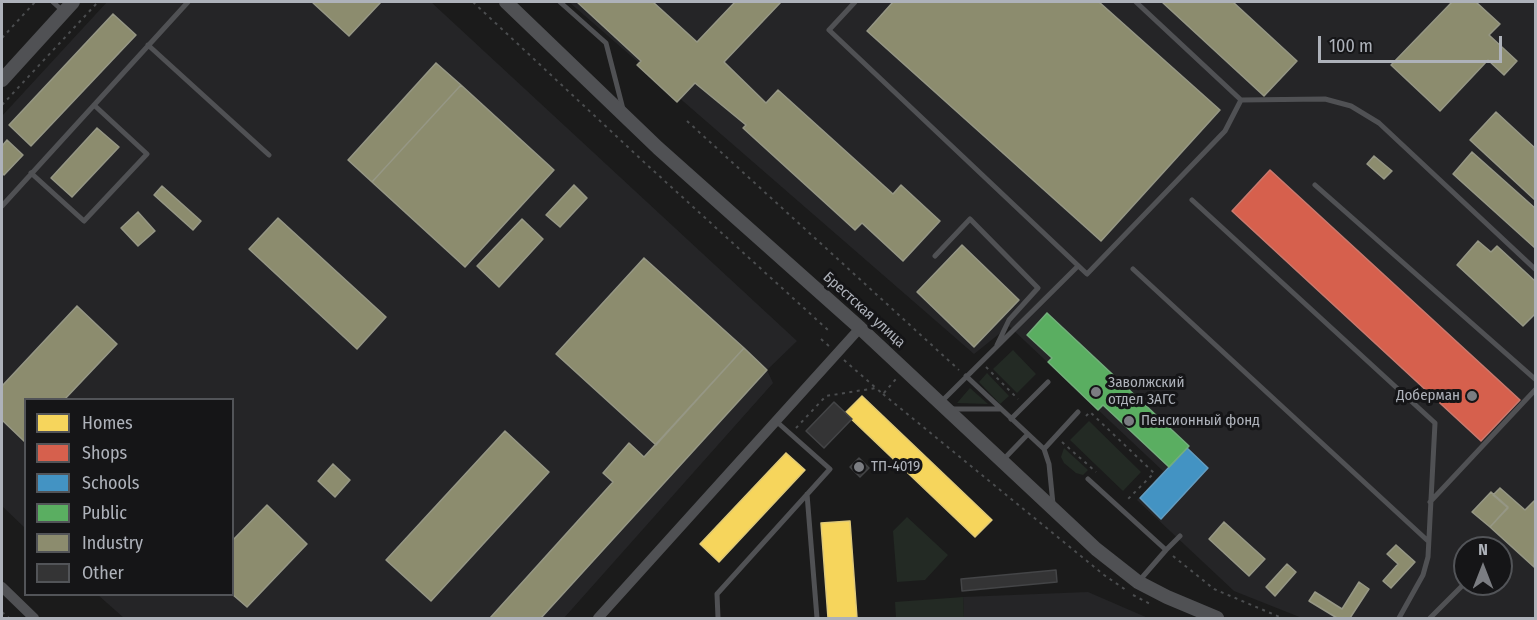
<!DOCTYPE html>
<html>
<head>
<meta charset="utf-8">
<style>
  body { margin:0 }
  #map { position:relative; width:1537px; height:620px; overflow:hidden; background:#1b1b1b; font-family:"Fira Sans Condensed",sans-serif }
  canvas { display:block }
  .frame { position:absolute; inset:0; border:3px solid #aeb2ba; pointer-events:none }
  .legend { position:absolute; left:24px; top:398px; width:210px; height:198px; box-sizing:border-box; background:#151517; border:2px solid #525458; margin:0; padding:8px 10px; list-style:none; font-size:18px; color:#aeb2ba }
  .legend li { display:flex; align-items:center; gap:12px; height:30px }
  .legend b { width:30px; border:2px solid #525458 }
  .north { position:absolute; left:1453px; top:536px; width:60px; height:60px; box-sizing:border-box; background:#151517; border:2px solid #525458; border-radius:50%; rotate:0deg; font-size:16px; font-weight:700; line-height:24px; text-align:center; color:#aeb2ba }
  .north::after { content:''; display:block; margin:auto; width:21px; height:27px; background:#7b7d82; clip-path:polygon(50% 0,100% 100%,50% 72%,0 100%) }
  .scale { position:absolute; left:1318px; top:36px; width:184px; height:27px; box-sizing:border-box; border:3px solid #aeb2ba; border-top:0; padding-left:8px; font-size:18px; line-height:21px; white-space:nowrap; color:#aeb2ba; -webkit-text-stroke:4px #151517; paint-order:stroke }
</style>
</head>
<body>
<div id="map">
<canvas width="1537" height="620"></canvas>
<div class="frame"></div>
<ul class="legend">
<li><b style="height:16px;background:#f6d55c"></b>Homes</li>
<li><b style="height:16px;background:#d6604d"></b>Shops</li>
<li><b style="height:16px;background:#4393c3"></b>Schools</li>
<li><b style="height:16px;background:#5aae61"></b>Public</li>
<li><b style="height:16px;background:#8c8c6e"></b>Industry</li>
<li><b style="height:16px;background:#343435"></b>Other</li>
</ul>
<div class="north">N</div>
<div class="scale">100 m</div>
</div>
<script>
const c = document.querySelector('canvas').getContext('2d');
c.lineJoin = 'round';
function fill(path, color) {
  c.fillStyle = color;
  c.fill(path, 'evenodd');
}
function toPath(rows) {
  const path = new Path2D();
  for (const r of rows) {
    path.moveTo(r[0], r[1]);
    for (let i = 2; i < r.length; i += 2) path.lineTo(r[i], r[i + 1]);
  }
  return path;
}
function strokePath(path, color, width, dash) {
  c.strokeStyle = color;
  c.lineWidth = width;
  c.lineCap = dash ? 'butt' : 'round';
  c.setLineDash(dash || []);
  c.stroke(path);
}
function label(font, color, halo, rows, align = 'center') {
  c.font = font + ' "Fira Sans Condensed",sans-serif';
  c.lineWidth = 6;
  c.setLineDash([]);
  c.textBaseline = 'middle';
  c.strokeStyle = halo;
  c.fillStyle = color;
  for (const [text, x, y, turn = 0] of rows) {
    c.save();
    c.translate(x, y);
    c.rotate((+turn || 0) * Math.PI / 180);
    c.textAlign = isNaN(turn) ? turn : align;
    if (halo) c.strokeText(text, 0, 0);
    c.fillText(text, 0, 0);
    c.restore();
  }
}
fill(toPath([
  [107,2,431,2,797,341,767,370,773,383,564,618,124,618,98,595,232,594,232,400,26,400,25,528,2,506,2,116],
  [569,2,1535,2,1535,618,1302,618,1234,591,1137,500,1163,471,1009,326,974,354],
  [1465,548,1501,548,1501,584,1465,584],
  [1088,592,1148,618,964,618,963,597]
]), '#252527');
fill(toPath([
  [1013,350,1036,374,1017,393,993,369],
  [987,373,1009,396,1000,404,979,382],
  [970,388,988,404,957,403],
  [1089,421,1141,472,1123,491,1070,440],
  [1064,448,1088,470,1083,475,1076,473,1064,463,1061,457],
  [907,517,948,555,925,580,897,582,893,531],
  [963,597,964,618,896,618,895,602]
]), '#232a24');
const homes = toPath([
  [862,396,992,520,975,537,845,413,862,396],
  [786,453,805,470,719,562,700,544,786,453],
  [850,521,857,618,828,618,821,523,850,521]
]);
fill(homes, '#f6d55c');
strokePath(homes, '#e0ca78', 1.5);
const shops = toPath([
  [1270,170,1520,400,1481,441,1232,211,1270,170]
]);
fill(shops, '#d6604d');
strokePath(shops, '#ca796e', 1.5);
const schools = toPath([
  [1187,448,1208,468,1161,519,1140,498,1187,448]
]);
fill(schools, '#4393c3');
strokePath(schools, '#639cc0', 1.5);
const public = toPath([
  [1047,313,1189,446,1169,467,1103,405,1098,410,1048,362,1052,358,1027,335,1047,313]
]);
fill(public, '#5aae61');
strokePath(public, '#73af7c', 1.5);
const industry = toPath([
  [312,2,381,2,349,36,312,2],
  [577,2,653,2,697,42,735,2,781,2,724,62,766,103,778,90,893,194,901,185,940,221,903,261,862,223,855,230,743,128,746,125,695,83,677,102,637,65,641,61,577,2],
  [893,2,1099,2,1220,110,1101,241,867,31,893,2],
  [1162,2,1233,2,1297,61,1264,96,1162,2],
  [1452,2,1476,2,1500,24,1489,35,1517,61,1504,75,1488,60,1440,111,1391,65,1452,2],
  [113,14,136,35,31,146,9,125,113,14],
  [436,63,461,85,372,182,348,160,436,63],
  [461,85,554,170,465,267,372,182,461,85],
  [1496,112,1536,149,1536,201,1470,140,1496,112],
  [97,128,119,147,72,197,51,178,97,128],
  [7,140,23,155,4,175,2,173,2,146,7,140],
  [1472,152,1536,209,1535,248,1453,174,1472,152],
  [1374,156,1392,171,1384,179,1367,164,1374,156],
  [574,185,587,198,560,227,546,215,574,185],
  [162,186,201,221,193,230,154,195,162,186],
  [138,212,155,231,138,246,121,228,138,212],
  [278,218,386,317,357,349,249,249,278,218],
  [522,219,543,239,499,287,477,266,522,219],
  [1478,241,1491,252,1497,246,1536,282,1536,313,1523,326,1457,265,1478,241],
  [962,245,1019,300,974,347,917,292,962,245],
  [644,258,744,348,656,445,556,354,644,258],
  [77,306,117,344,64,400,26,400,25,442,2,420,2,386,77,306],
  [744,348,767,370,541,618,490,618,613,482,603,473,629,443,644,457,744,348],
  [505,431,549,472,431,601,386,560,505,431],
  [333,464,350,480,335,497,318,481,333,464],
  [1500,488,1525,510,1534,501,1536,503,1534,567,1490,527,1508,508,1493,495,1500,488],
  [1491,492,1508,507,1490,527,1472,512,1491,492],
  [267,505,307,544,247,607,232,594,232,541,267,505],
  [1224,522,1265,559,1249,576,1209,539,1224,522],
  [1396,545,1415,562,1391,588,1383,581,1398,564,1387,554,1396,545],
  [1287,564,1296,572,1275,596,1266,587,1287,564],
  [1359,582,1369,589,1350,618,1337,618,1309,601,1315,592,1342,609,1359,582]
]);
fill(industry, '#8c8c6e');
strokePath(industry, '#969785', 1.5);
const building = toPath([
  [834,402,852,419,824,448,806,431,834,402],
  [859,458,869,468,860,477,850,467,859,458],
  [1056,570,1057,582,962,591,961,579,1056,570]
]);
fill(building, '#343435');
strokePath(building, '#444547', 1.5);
strokePath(toPath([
  [473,2,645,163,828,330],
  [2,38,35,2],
  [2,105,98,2],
  [687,121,959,370],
  [821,339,829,346],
  [844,360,876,388],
  [986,367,1018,399],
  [883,394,1104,575,1126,590],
  [1086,416,1090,412,1154,473,1126,501],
  [796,428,826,396,876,388,883,394,896,379],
  [1062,442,1096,472],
  [1173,556,1214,589,1282,618],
  [1133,595,1152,605],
  [2,612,9,618]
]), '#4b4d4f', 2, [3, 4.5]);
strokePath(toPath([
  [53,2,63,11],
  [560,2,606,43,623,109],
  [855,2,829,30,1087,274,1225,131,1241,100,1325,99,1351,106,1379,123,1536,270],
  [1136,2,1241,100],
  [148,45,269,155],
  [31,173,84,221,147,154,94,105],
  [1315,185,1536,380],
  [1192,200,1435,423,1428,557,1423,575,1399,618],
  [2,206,188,2],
  [935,256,970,219,1038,288,1009,320,997,345],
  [1133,269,1428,541],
  [966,376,1044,449,1049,464,1053,504],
  [941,402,1078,266],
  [951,409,1000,409],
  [1011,419,1048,382],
  [1044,449,1078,412],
  [1003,460,1028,434],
  [1088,479,1166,550,1139,581],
  [807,494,817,618],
  [1430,502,1536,389],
  [1166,550,1180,536],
  [718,618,717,594,830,469,777,422],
  [1430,618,1465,583]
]), '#505154', 5);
strokePath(toPath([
  [2,587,34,618],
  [598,618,860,328]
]), '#505154', 10);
strokePath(toPath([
  [506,2,658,148,860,328,1096,549,1138,582,1167,597,1217,618],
  [2,80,73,2]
]), '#505154', 14);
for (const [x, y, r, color] of [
  [1096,392,6,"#7b7d82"],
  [1472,396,6,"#7b7d82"],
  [1129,421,6,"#7b7d82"],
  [859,467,6,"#7b7d82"]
]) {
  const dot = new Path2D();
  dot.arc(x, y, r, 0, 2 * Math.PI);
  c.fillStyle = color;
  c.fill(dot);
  strokePath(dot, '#151517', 2);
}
label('15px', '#aeb2ba', '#151517', [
  ["Брестская улица",864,310,42]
]);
label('15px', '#aeb2ba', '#151517', [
  ["Заволжский",1108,383],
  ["отдел ЗАГС",1108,400],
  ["Доберман",1460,396,"right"],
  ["Пенсионный фонд",1141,421],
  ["ТП-4019",871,467]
], 'left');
</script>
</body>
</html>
